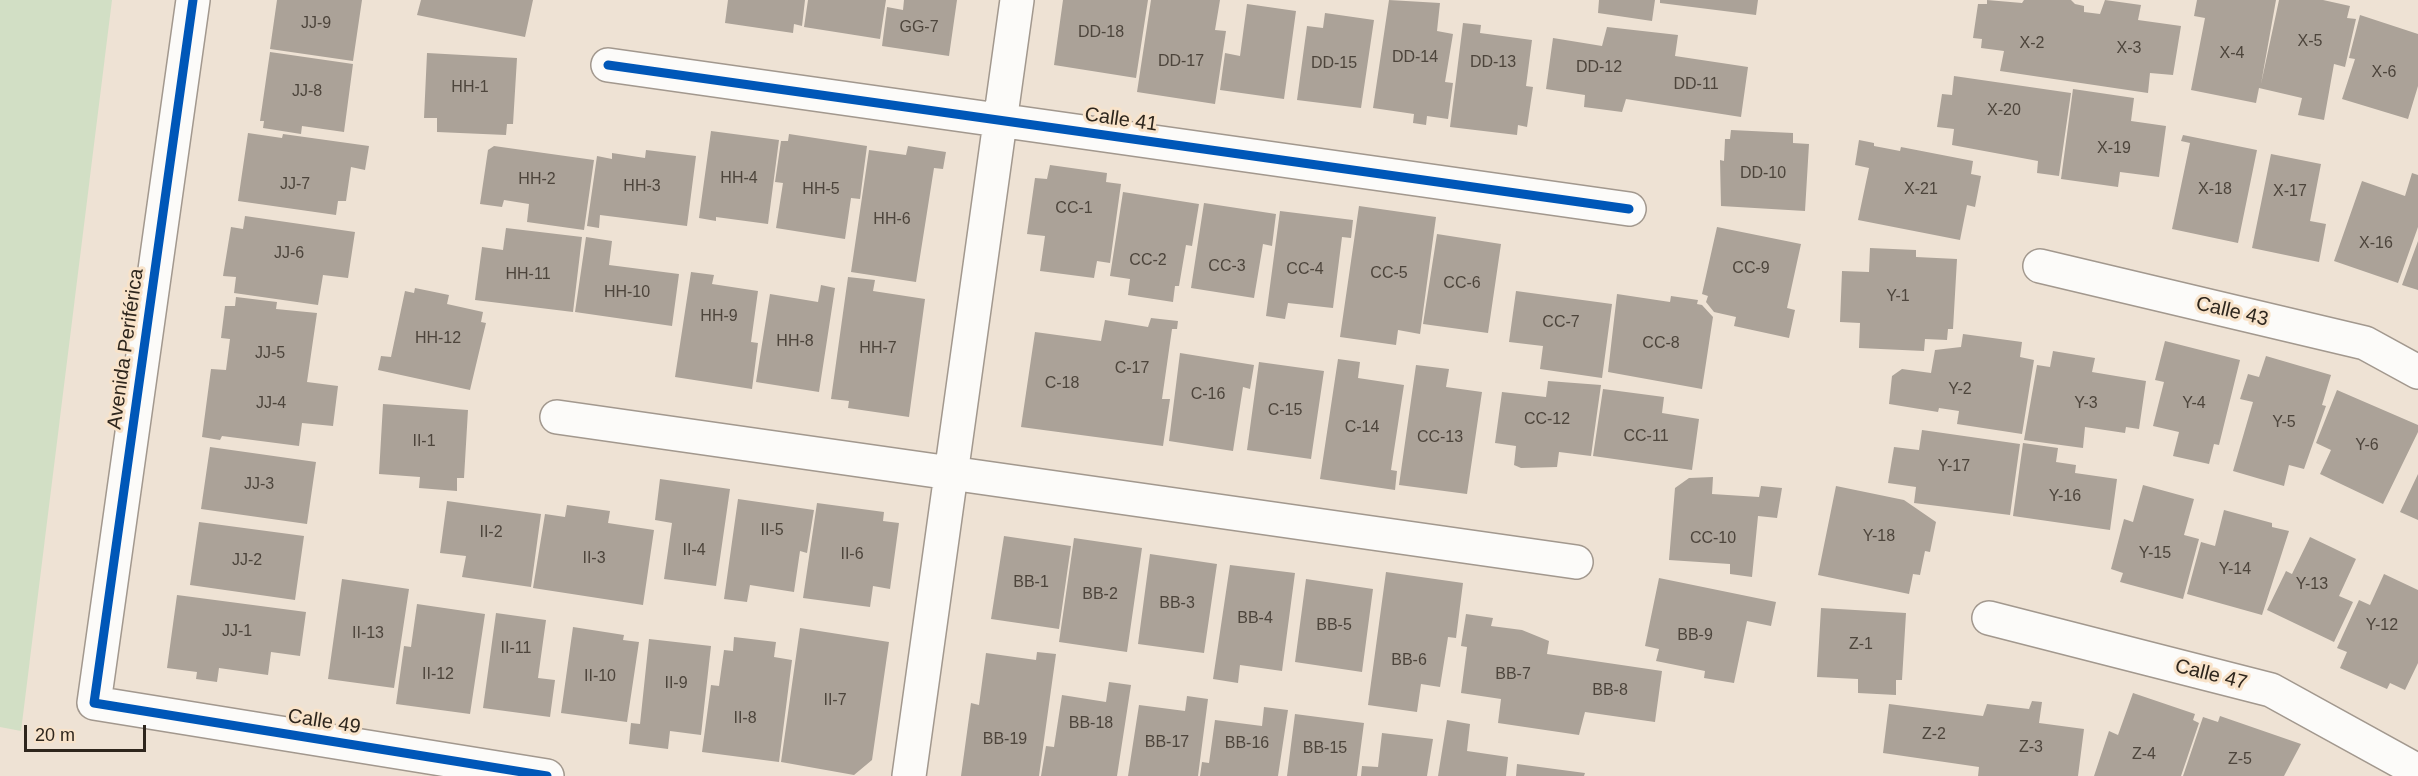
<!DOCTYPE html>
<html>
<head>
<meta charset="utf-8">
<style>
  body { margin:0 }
  #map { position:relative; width:2418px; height:776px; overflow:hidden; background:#eee2d4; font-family:Helvetica,sans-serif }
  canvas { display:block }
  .scale { position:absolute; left:24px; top:725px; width:122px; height:27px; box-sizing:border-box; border:3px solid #2e261d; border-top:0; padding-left:8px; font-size:18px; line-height:21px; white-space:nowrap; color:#2e261d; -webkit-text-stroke:4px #f8e3ca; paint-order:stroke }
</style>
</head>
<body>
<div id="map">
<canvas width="2418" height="776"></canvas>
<div class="scale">20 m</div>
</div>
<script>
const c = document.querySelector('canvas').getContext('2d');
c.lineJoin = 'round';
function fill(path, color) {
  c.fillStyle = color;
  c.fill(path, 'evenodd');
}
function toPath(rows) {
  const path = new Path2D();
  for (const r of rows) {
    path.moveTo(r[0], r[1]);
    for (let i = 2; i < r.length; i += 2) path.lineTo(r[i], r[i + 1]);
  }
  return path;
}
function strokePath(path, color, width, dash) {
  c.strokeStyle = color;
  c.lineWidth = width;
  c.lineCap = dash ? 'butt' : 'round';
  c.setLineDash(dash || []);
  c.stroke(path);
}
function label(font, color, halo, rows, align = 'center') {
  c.font = font + ' Helvetica,sans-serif';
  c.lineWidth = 6;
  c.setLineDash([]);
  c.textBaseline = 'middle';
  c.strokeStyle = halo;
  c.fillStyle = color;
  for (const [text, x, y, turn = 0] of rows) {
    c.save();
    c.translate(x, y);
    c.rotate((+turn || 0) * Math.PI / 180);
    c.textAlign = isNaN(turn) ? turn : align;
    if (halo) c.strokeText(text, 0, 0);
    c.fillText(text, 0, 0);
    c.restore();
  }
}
fill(toPath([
  [0,0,112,0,21,731,0,727]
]), '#d2dfc5');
fill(toPath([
  [277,0,362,0,353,61,270,49],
  [421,0,533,0,525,37,417,15],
  [728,0,805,0,802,26,794,24,793,33,725,23],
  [808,0,886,0,880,39,804,27],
  [904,0,957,0,949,56,882,46,887,7,903,10],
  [1063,0,1148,0,1136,78,1054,65],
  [1151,0,1220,0,1215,30,1226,31,1215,104,1137,92],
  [1389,0,1440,3,1437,31,1453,34,1445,82,1453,83,1448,119,1427,116,1426,125,1413,123,1414,114,1373,108],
  [1599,0,1655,0,1652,21,1598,13],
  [1660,0,1758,0,1756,15,1660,3],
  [1987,0,2022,3,2024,0,2071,0,2075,4,2084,6,2084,12,2100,14,2105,0,2141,5,2138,20,2181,26,2173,75,2150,73,2148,93,2000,71,2004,51,1981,48,1982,39,1973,38,1978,4,1987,4],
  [2197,0,2276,0,2261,84,2279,0,2323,0,2350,6,2347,18,2356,19,2345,67,2334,64,2324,120,2298,115,2302,98,2259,88,2256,103,2191,90,2205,18,2194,16],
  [1247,4,1296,11,1284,99,1220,90,1225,53,1240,56],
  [1325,13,1374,20,1361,108,1297,100,1307,26,1323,28],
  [2360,15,2418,34,2418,86,2408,119,2342,99,2355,59,2349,58],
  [1463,23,1481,25,1480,33,1532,40,1526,86,1533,87,1527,127,1518,125,1517,135,1450,127],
  [1607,27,1678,35,1675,56,1748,67,1741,117,1626,99,1622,112,1584,107,1585,95,1546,89,1553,38,1602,46],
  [270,52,353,64,344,132,302,126,301,134,263,128,264,121,260,121],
  [427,53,517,58,513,124,507,124,506,135,437,132,437,118,424,118],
  [1954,76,2071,93,2059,176,2037,173,2038,161,1952,145,1954,129,1937,127,1942,94,1952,95],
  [2073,89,2134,98,2131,121,2166,126,2159,177,2120,172,2118,187,2061,179],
  [1731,130,1793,133,1793,143,1809,144,1805,211,1721,206,1720,160,1724,161,1725,139,1730,139],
  [711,131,779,140,768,224,716,217,716,221,699,218],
  [248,133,282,138,283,134,369,146,365,170,351,167,346,201,338,201,336,215,238,201],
  [789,134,867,146,860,199,851,198,845,239,776,228,783,183,775,182,781,141,788,141],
  [2183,135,2257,150,2238,243,2172,229,2190,143,2181,141],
  [1859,140,1874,143,1874,146,1900,151,1901,147,1973,161,1971,174,1981,176,1975,207,1967,205,1960,240,1858,220,1869,168,1855,165],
  [494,146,594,160,584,230,527,222,529,204,504,200,502,207,480,204,488,150],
  [908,146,946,152,943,169,934,168,916,282,851,272,869,150,906,155],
  [646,150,696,156,687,226,600,215,599,228,587,226,597,156,612,159,612,153,645,158],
  [2271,154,2321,164,2310,221,2326,224,2319,262,2252,248],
  [1050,165,1107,173,1106,182,1121,184,1110,263,1097,261,1094,278,1040,271,1045,236,1027,234,1035,178,1047,179],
  [2412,173,2418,175,2418,227,2398,283,2334,261,2362,181,2405,196],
  [1123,192,1199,204,1192,246,1186,245,1179,286,1175,286,1173,302,1128,295,1130,279,1110,276],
  [1204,203,1276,214,1272,246,1263,244,1254,298,1191,288],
  [1359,206,1436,217,1420,334,1398,330,1396,345,1340,337],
  [1280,211,1353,220,1351,238,1342,237,1333,308,1288,303,1285,319,1266,316],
  [245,216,355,232,348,278,323,275,318,305,234,293,236,277,223,276,231,227,243,229],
  [1717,227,1801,244,1787,308,1795,310,1789,338,1734,326,1736,317,1714,312,1706,302,1708,296,1702,294],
  [506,228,582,237,573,312,475,300,482,247,503,250],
  [1437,234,1501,244,1488,333,1423,324],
  [586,237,612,241,609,265,679,274,672,326,575,312],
  [2418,241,2418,290,2402,285],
  [1870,248,1916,250,1916,257,1957,259,1953,329,1948,329,1947,340,1925,339,1924,351,1859,348,1860,323,1840,322,1842,271,1869,272],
  [691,272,714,275,712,284,758,291,751,342,758,343,752,389,675,377],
  [848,277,875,280,873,291,925,299,909,417,848,408,849,401,831,399],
  [821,285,835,288,819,392,756,382,770,294,818,302],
  [415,288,449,295,447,304,483,312,481,322,486,323,470,390,378,370,381,356,391,357,405,291,414,293],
  [1516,291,1612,304,1602,378,1540,369,1543,346,1509,342],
  [1617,294,1670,302,1671,296,1698,300,1697,304,1702,305,1713,317,1702,389,1608,372],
  [236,297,277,302,276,309,317,313,307,382,338,386,333,426,302,423,299,446,222,436,220,440,202,437,211,369,226,370,230,339,221,338,225,306,235,306],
  [1151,318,1178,321,1177,329,1172,329,1162,399,1170,399,1163,446,1021,427,1035,332,1101,341,1105,320,1148,327],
  [1963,334,2022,342,2020,357,2034,360,2022,434,1957,424,1959,411,1939,408,1938,412,1889,404,1892,376,1902,369,1931,373,1935,350,1961,347],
  [2165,341,2240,360,2219,445,2214,444,2209,464,2173,456,2179,432,2153,426,2164,382,2155,380],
  [2053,351,2095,358,2092,372,2146,381,2139,429,2126,427,2125,433,2085,427,2083,448,2024,440,2037,365,2050,367],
  [1180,353,1254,365,1250,389,1243,387,1233,451,1169,441],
  [2266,356,2331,375,2322,405,2326,406,2304,469,2289,465,2284,486,2233,471,2253,402,2240,399,2248,374,2259,377],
  [1338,359,1360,362,1358,378,1404,385,1391,470,1397,471,1395,490,1320,479],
  [1259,362,1324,371,1311,459,1247,450],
  [1416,365,1449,369,1446,387,1482,392,1467,494,1399,485],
  [1548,381,1601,385,1591,456,1559,452,1557,467,1521,468,1514,465,1516,446,1495,443,1502,392,1546,397],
  [1603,389,1664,397,1662,413,1699,419,1692,470,1593,456],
  [2337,390,2418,425,2418,432,2383,504,2320,474,2331,450,2316,443],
  [383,404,468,410,464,478,457,478,457,491,419,488,420,477,379,474],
  [1922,430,2020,444,2010,515,1914,503,1916,487,1888,483,1894,447,1919,450],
  [2023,443,2058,448,2056,462,2076,465,2075,473,2117,479,2110,530,2013,516],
  [210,447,316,462,307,524,201,509],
  [2418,474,2418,520,2400,512],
  [1713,477,1712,494,1759,497,1761,486,1782,488,1777,518,1758,516,1752,577,1730,574,1730,564,1669,560,1675,488,1689,478],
  [660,479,730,489,716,586,664,579,672,523,655,520],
  [2143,485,2194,499,2184,535,2199,539,2183,599,2120,582,2123,573,2111,569,2124,519,2133,522],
  [1836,486,1904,500,1936,522,1930,552,1925,551,1920,575,1913,574,1909,594,1818,575],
  [738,499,814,510,807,553,800,551,794,592,750,585,747,602,724,599],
  [447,501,541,514,531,587,462,577,466,556,440,553],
  [817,503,884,512,883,521,899,523,890,589,873,586,870,607,803,598],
  [567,505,610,511,608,523,654,530,643,605,533,588,545,514,565,517],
  [2224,510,2272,523,2272,527,2289,531,2262,615,2187,594,2201,542,2215,546],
  [199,522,304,536,295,600,190,585],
  [1004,536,1071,546,1059,629,991,619],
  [2310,537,2356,559,2339,596,2353,602,2334,642,2267,610,2286,571,2292,574],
  [1074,538,1142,548,1127,652,1059,642],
  [1150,554,1217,564,1204,653,1138,644],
  [1230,565,1295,573,1282,671,1240,665,1238,683,1213,679],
  [1386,572,1463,583,1456,638,1448,637,1440,687,1421,684,1417,712,1368,705],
  [2384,574,2418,590,2418,663,2405,690,2390,683,2387,689,2340,668,2347,652,2337,648,2359,600,2370,605],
  [1659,578,1776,602,1771,626,1747,621,1734,683,1704,678,1705,671,1656,661,1659,649,1645,646],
  [342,579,409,589,394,688,328,679],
  [1306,579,1373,589,1362,672,1295,662],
  [177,595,306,612,300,656,271,652,268,675,219,668,217,682,196,679,197,672,167,668],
  [417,604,485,614,470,714,396,704,404,646,411,647],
  [1821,608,1906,613,1902,680,1896,680,1896,695,1858,693,1858,679,1817,677],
  [496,613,546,620,538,678,555,680,550,717,483,708],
  [1466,614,1493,618,1491,626,1522,630,1549,641,1547,654,1662,671,1655,722,1585,712,1579,735,1498,723,1501,699,1461,693,1467,647,1461,646],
  [573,627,624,635,623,640,639,642,627,722,561,713],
  [800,628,889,642,872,760,854,775,781,762],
  [734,637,776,642,774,657,792,660,779,762,702,752,711,685,719,686,724,650,733,651],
  [649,639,711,646,701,735,670,731,668,749,629,744,631,723,640,724],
  [1037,652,1056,654,1039,776,961,776,971,703,979,705,986,653,1036,660],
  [1109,682,1131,685,1117,776,1041,776,1046,746,1054,747,1062,695,1106,702],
  [2133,693,2195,714,2193,720,2199,723,2181,776,2094,776,2109,731,2118,735],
  [1187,696,1208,699,1198,776,1128,776,1139,705,1185,711],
  [2032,701,2042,702,2039,723,2084,729,2078,776,1978,776,1979,767,1883,753,1889,704,1983,716,1987,704,2029,709],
  [1264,707,1288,710,1278,776,1200,776,1202,762,1209,763,1215,720,1262,726],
  [1295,714,1364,723,1357,776,1287,776],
  [2220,716,2301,744,2284,776,2183,776,2203,717,2218,722],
  [1447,720,1470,724,1467,751,1508,757,1506,776,1438,776],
  [1382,733,1433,739,1427,776,1361,776,1362,766,1378,767],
  [1517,764,1585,773,1584,776,1516,776]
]), '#aba298');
const street = toPath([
  [193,0,94,703,547,776],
  [608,65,1629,209],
  [2040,266,2365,343,2418,372],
  [557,417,1576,562],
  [1989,618,2271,690,2418,771],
  [909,776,1017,0]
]);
strokePath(street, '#a2988e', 36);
strokePath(street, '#fcfbf9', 33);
strokePath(toPath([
  [193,0,94,703,547,776],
  [608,65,1629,209]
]), '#0057b8', 9);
label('16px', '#4d453c', null, [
  ["JJ-9",316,24],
  ["GG-7",919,28],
  ["DD-18",1101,33],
  ["X-5",2310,42],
  ["X-2",2032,44],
  ["X-3",2129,49],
  ["X-4",2232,54],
  ["DD-14",1415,58],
  ["DD-17",1181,62],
  ["DD-13",1493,63],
  ["DD-15",1334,64],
  ["DD-12",1599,68],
  ["X-6",2384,73],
  ["DD-11",1696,85],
  ["HH-1",470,88],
  ["JJ-8",307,92],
  ["X-20",2004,111],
  ["X-19",2114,149],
  ["DD-10",1763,174],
  ["HH-4",739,179],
  ["HH-2",537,180],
  ["JJ-7",295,185],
  ["HH-3",642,187],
  ["HH-5",821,190],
  ["X-21",1921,190],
  ["X-18",2215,190],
  ["X-17",2290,192],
  ["CC-1",1074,209],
  ["HH-6",892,220],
  ["X-16",2376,244],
  ["JJ-6",289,254],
  ["CC-2",1148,261],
  ["CC-3",1227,267],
  ["CC-9",1751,269],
  ["CC-4",1305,270],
  ["CC-5",1389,274],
  ["HH-11",528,275],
  ["CC-6",1462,284],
  ["HH-10",627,293],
  ["Y-1",1898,297],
  ["HH-9",719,317],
  ["CC-7",1561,323],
  ["HH-12",438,339],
  ["HH-8",795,342],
  ["CC-8",1661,344],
  ["HH-7",878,349],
  ["JJ-5",270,354],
  ["C-17",1132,369],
  ["C-18",1062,384],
  ["Y-2",1960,390],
  ["C-16",1208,395],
  ["JJ-4",271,404],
  ["Y-3",2086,404],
  ["Y-4",2194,404],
  ["C-15",1285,411],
  ["CC-12",1547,420],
  ["Y-5",2284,423],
  ["C-14",1362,428],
  ["CC-11",1646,437],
  ["CC-13",1440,438],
  ["II-1",424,442],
  ["Y-6",2367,446],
  ["Y-17",1954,467],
  ["JJ-3",259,485],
  ["Y-16",2065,497],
  ["II-5",772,531],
  ["II-2",491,533],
  ["Y-18",1879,537],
  ["CC-10",1713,539],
  ["II-4",694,551],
  ["Y-15",2155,554],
  ["II-6",852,555],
  ["II-3",594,559],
  ["JJ-2",247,561],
  ["Y-14",2235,570],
  ["BB-1",1031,583],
  ["Y-13",2312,585],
  ["BB-2",1100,595],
  ["BB-3",1177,604],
  ["BB-4",1255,619],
  ["BB-5",1334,626],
  ["Y-12",2382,626],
  ["JJ-1",237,632],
  ["II-13",368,634],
  ["BB-9",1695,636],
  ["Z-1",1861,645],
  ["II-11",516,649],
  ["BB-6",1409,661],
  ["II-12",438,675],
  ["BB-7",1513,675],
  ["II-10",600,677],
  ["II-9",676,684],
  ["BB-8",1610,691],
  ["II-7",835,701],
  ["II-8",745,719],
  ["BB-18",1091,724],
  ["Z-2",1934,735],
  ["BB-19",1005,740],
  ["BB-17",1167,743],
  ["BB-16",1247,744],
  ["Z-3",2031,748],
  ["BB-15",1325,749],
  ["Z-4",2144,755],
  ["Z-5",2240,760]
]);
label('20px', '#2e261d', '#f8e3ca', [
  ["Calle 41",1121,120,8],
  ["Calle 43",2232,312,13],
  ["Avenida Periférica",126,349,-82],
  ["Calle 47",2211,675,14],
  ["Calle 49",324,722,9]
]);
</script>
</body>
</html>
